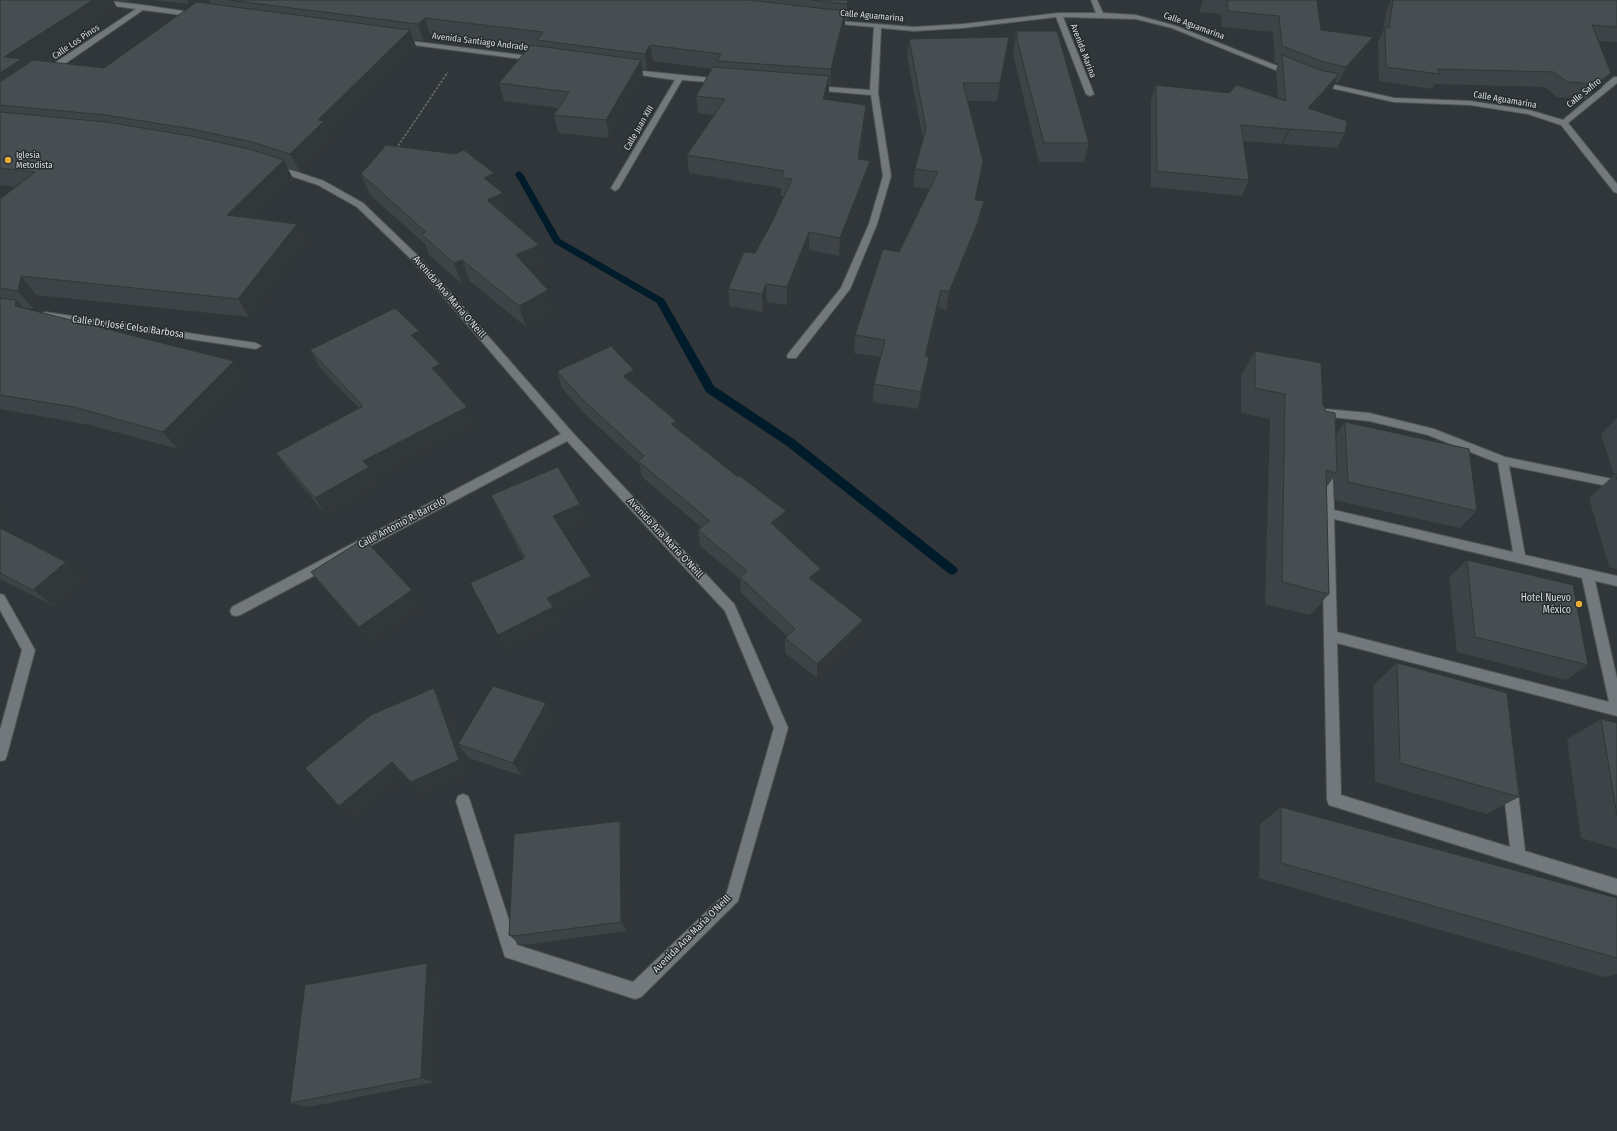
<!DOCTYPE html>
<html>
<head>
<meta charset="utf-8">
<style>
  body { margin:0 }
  canvas { display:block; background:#303639 }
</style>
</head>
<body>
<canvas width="1617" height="1131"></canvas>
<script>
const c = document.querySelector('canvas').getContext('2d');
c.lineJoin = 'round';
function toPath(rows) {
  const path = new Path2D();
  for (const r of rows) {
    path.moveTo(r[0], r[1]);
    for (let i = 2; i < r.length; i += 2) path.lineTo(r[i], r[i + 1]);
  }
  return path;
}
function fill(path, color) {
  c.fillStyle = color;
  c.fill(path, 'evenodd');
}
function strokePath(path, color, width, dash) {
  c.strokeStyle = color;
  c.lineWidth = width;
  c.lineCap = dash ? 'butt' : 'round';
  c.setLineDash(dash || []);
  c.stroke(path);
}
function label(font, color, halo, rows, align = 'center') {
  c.font = font + ' "Fira Sans Condensed",sans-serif';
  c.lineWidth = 3;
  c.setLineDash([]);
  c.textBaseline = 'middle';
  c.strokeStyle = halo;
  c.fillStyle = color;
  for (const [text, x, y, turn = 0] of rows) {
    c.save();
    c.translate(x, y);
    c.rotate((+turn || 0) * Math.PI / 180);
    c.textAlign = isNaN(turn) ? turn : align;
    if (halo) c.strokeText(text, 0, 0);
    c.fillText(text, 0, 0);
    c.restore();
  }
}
fill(toPath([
  [519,171,523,174,560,239,664,299,714,386,795,440,956,567,958,570,956,573,952,575,948,573,787,446,706,392,657,303,554,243,515,174,519,171]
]), '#001b2a');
const minor = toPath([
  [82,0,100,0,143,5,197,13,200,15,197,17,143,10,50,74,44,74,44,70,136,9,85,2,82,0],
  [1091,0,1097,0,1103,13,1136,15,1176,26,1295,73,1291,75,1288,75,1172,28,1136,19,1063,17,1094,94,1090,96,1086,94,1056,17,963,28,914,31,881,28,878,93,891,176,877,224,850,289,796,358,788,358,787,356,788,354,841,288,869,224,883,176,871,95,813,90,809,88,813,86,870,90,874,27,828,23,825,21,826,20,914,27,963,24,1059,13,1096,13,1091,0],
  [395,39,537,57,541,59,537,61,398,43,395,43,395,39],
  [623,69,721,79,725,81,721,83,682,80,619,188,615,191,611,188,675,80,626,73,622,71,623,69],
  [1614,77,1617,77,1617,83,1568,123,1617,184,1617,193,1614,192,1561,125,1528,114,1470,105,1394,102,1317,85,1313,83,1317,81,1394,98,1470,101,1529,110,1563,120,1614,77],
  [273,166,279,166,324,181,363,203,417,255,572,432,734,604,736,608,788,728,738,901,641,997,635,999,505,957,456,801,458,796,463,794,468,796,470,801,517,945,633,982,727,892,774,728,725,611,567,441,240,615,236,616,232,615,230,611,232,607,561,434,411,259,357,207,318,185,273,170,272,168,273,166],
  [45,312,256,343,261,346,256,349,42,317,40,315,45,312],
  [1325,409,1369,413,1434,429,1505,457,1617,480,1617,488,1509,466,1525,555,1617,576,1617,586,1595,581,1617,679,1617,716,1337,643,1341,795,1510,847,1503,784,1505,779,1510,777,1515,779,1517,784,1525,851,1617,879,1617,895,1329,805,1327,800,1324,636,1321,471,1323,468,1327,467,1331,468,1333,471,1334,510,1513,552,1498,463,1428,435,1369,421,1331,417,1330,422,1322,422,1320,413,1321,410,1325,409],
  [1334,519,1582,578,1609,702,1337,632,1334,519],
  [0,594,4,595,35,650,7,755,5,760,0,761,0,730,22,650,0,610,0,594]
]);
strokePath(minor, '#4e5355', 2);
strokePath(toPath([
  [396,149,448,72]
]), '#6a6f72', 1.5, [2.5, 1.5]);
fill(minor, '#72787c');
fill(toPath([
  [0,0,117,8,38,61,104,68,211,4,209,0,853,0,847,20,845,20,845,27,830,86,829,85,829,93,827,100,866,105,865,122,860,159,870,161,869,178,839,256,809,250,787,305,767,302,763,312,730,306,728,289,755,253,771,224,784,196,781,196,781,188,689,173,687,155,714,115,698,113,696,96,712,69,653,61,647,70,642,69,643,77,609,138,558,133,554,115,558,108,504,101,499,83,530,47,430,34,423,41,414,39,416,47,330,135,332,140,300,172,288,169,293,179,253,218,297,224,307,242,249,317,36,295,34,309,23,308,234,361,246,379,178,449,90,425,0,409,0,199,16,187,0,185],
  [113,0,129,0,127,2],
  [150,0,195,0,189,4],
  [1203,0,1314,0,1321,30,1365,53,1338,83,1335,83,1332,90,1313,110,1345,133,1337,148,1283,144,1281,146,1281,144,1243,141,1249,180,1242,196,1151,187,1151,100,1156,85,1278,99,1276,70,1278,64,1275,63,1273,32,1222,27,1221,14,1199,12],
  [1391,0,1617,0,1617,42,1598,41,1601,88,1587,99,1557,97,1545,87,1435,84,1432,89,1379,81,1378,42,1383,31,1387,9],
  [1016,31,1089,143,1084,162,1039,162,1013,54],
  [1009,37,997,101,967,101,976,200,984,201,981,219,974,242,946,310,938,308,927,357,929,357,926,374,918,409,873,402,874,384,881,357,854,353,855,335,899,252,930,189,913,187,915,169,923,140,907,56,909,39],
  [494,173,499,190,503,193,509,214,505,216,539,245,545,266,532,272,554,311,526,327,470,281,462,284,429,255,425,244,370,195,361,174],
  [419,331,428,350,427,350,448,382,446,383,467,407,475,425,375,478,380,485,327,516,289,471,276,453,359,408,321,369,310,350],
  [1255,351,1323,406,1336,435,1345,422,1477,511,1460,528,1334,500,1333,478,1326,488,1329,594,1310,615,1265,604,1270,419,1241,413,1241,376],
  [634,370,638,388,676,421,677,429,787,527,780,532,821,585,819,586,861,634,817,678,785,653,785,638,787,636,741,593,740,579,700,546,698,530,701,527,642,477,639,464,586,415,562,388,557,371],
  [1617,418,1617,569,1609,567,1589,498,1614,475,1601,434],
  [491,495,580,504,586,521,563,532,591,576,596,593,556,613,560,623,507,650,523,558,499,512],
  [0,528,66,562,85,579,54,606,0,579],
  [1467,560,1588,665,1566,680,1457,652,1449,577],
  [311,572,422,606,371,642,325,589],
  [1397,663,1519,797,1487,814,1375,782,1373,685],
  [434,688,445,703,459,743,546,703,554,718,522,776,469,758,460,747,469,774,423,795,404,775,354,818,339,806],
  [1601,719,1617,723,1617,849,1581,838,1567,739],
  [1281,807,1617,898,1617,974,1604,977,1259,878,1260,824],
  [620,821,626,833,627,931,523,945,519,944,509,935],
  [440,971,435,1082,309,1107,290,1103]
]), '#3d4346');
fill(toPath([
  [93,0,113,0,117,8,28,68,0,100,0,73,4,57],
  [187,0,195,0,189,4],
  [848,0,853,0,847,20,847,4],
  [845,11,845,27,830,86,831,69],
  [425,18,430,34,423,41,418,24],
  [410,30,416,47,330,135,332,140,300,172,290,154,318,120],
  [1009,37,1006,54,997,101,1000,83],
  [1373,37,1365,53,1338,83,1346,67],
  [650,45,653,61,647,70,645,54],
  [641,60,643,77,609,138,606,120],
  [1611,73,1601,88,1587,99,1597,84],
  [1339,74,1332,90,1301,124,1308,108],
  [829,76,829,93,823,117,823,99],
  [866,105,865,122,857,177,858,159],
  [1290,129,1283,144,1281,146,1288,130],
  [284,160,293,179,238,233,227,215],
  [870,161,869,178,839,256,840,238],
  [494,173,500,194,503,193,509,214,494,222,487,200,484,178],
  [984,201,981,219,974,242,946,310,949,292],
  [297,224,307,242,249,317,238,299],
  [809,232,809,250,787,305,787,287],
  [539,245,545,266,523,277,516,255],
  [462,260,470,281,462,284,454,263],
  [21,276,36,295,34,309,18,291],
  [766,284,767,302,763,312,762,294],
  [548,290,554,311,526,327,519,306],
  [941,290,938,308,923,374,925,356],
  [16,300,32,318,15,306],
  [419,331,428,350,420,354,411,335],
  [929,357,926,374,918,409,921,392],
  [234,361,246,379,178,449,163,432],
  [440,364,448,382,441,386,432,368],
  [634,370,638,388,623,376],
  [467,407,475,425,375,478,380,485,327,516,315,498,363,461],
  [676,421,679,438,671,424],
  [580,504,586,521,559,533,553,516],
  [0,505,8,511,0,519],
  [786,511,787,527,771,539,771,523],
  [66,562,85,579,54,606,33,590],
  [821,569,821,585,809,594,809,578],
  [591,576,596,593,556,613,560,623,507,650,498,635,547,598],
  [412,590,422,606,371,642,359,627],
  [863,620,861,634,817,678,817,664],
  [434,688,445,703,459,745,458,744,460,747,469,774,423,795,411,782],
  [546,703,554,718,522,776,513,763],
  [392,762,404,775,354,818,339,806],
  [620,821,626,833,627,931,621,922],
  [427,963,440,971,435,1082,421,1078]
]), '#323739');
const building = toPath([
  [0,0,93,0,4,57,22,59,0,73,0,0],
  [229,0,748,0,845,11,831,69,717,61,721,54,650,45,645,54,537,40,543,32,425,18,418,24,229,0],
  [812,0,848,0,847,4,812,0],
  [1227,0,1317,0,1321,30,1373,37,1346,67,1324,62,1282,46,1279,16,1228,11,1227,0],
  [1393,0,1617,0,1617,27,1592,25,1611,73,1597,84,1567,82,1554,72,1437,69,1440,74,1386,67,1385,27,1389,28,1393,0],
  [197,2,410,30,318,120,324,121,290,154,252,142,192,129,106,115,0,105,0,82,33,60,104,68,197,2],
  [1016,31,1057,31,1089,143,1044,143,1016,36,1018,36,1016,31],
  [1009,37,1000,83,963,83,983,161,975,200,984,201,977,224,949,292,941,290,925,356,929,357,921,392,874,384,885,340,855,335,883,249,899,252,938,172,915,169,926,128,909,39,1009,37],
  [531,45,641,60,606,120,554,115,569,92,499,83,531,45],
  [1282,55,1320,70,1339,74,1308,108,1347,121,1345,133,1290,129,1288,130,1288,129,1241,125,1249,180,1157,171,1156,85,1229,93,1237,85,1286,101,1282,55],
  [713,67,829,76,823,99,866,105,858,159,870,161,840,238,809,232,787,287,766,284,762,294,728,289,744,252,755,253,771,224,792,179,781,178,784,171,687,155,725,99,696,96,713,67],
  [0,112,106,122,191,136,249,149,284,160,227,215,297,224,238,299,21,276,18,291,0,288,0,199,35,172,0,168,0,112],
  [386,145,455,154,464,150,494,173,484,178,503,193,487,200,539,245,516,255,548,290,519,306,462,260,454,263,421,234,426,232,361,174,386,145],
  [0,298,16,300,15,306,234,361,163,432,74,407,0,395,0,298],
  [395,308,419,331,411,335,440,364,432,368,467,407,363,461,369,467,315,498,276,453,363,406,310,350,395,308],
  [611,346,634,370,623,376,676,421,671,424,738,477,740,476,786,511,771,523,821,569,809,578,863,620,817,664,785,638,795,629,740,577,747,571,698,530,710,521,638,461,644,456,581,398,557,371,611,346],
  [1255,351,1321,363,1323,406,1325,406,1325,411,1335,413,1337,473,1326,470,1329,594,1282,582,1285,394,1255,388,1255,351],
  [1345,422,1469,449,1477,511,1348,482,1345,422],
  [558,467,580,504,553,516,591,576,547,598,553,607,498,635,470,583,525,558,491,495,558,467],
  [1615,474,1617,474,1617,480,1615,474],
  [0,528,66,562,33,590,0,573,0,528],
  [364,539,412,590,359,627,311,572,364,539],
  [1467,560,1573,585,1588,665,1475,637,1467,560],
  [1397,663,1507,693,1519,797,1400,763,1397,663],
  [493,686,546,703,513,763,458,744,493,686],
  [434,688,459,760,411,782,392,762,339,806,305,768,371,715,434,688],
  [1601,719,1617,723,1617,816,1601,719],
  [1281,807,1617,898,1617,958,1281,863,1281,807],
  [620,821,621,922,513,936,509,935,514,834,620,821],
  [427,963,421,1078,290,1103,305,985,427,963]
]);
fill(building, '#474e51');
strokePath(building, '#323739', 1);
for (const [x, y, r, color] of [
  [8,160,4,"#eaaa38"],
  [1579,604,4,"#eaaa38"]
]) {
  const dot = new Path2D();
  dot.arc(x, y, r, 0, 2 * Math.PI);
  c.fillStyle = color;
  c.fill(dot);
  strokePath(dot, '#262c2f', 1.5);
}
label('9px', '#d9dddf', '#262c2f', [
  ["Calle Aguamarina",872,16,5],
  ["Calle Aguamarina",1194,26,20],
  ["Calle Los Pinos",76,42,-34],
  ["Avenida Santiago Andrade",480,42,7],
  ["Avenida Marina",1083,51,69],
  ["Calle Safiro",1584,93,-39],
  ["Calle Aguamarina",1505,100,10],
  ["Calle Juan XIII",639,128,-60]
]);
label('9px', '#d9dddf', '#262c2f', [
  ["Iglesia",16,155],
  ["Metodista",16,165]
], 'left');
label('10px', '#d9dddf', '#262c2f', [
  ["Avenida Ana María O'Neill",449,297,49],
  ["Calle Dr. José Celso Barbosa",128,327,8],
  ["Calle Antonio R. Barceló",402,523,-28],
  ["Avenida Ana María O'Neill",665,538,47],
  ["Avenida Ana María O'Neill",692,934,-45]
]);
label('10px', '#d9dddf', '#262c2f', [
  ["Hotel Nuevo",1571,598],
  ["México",1571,610]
], 'right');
</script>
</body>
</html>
